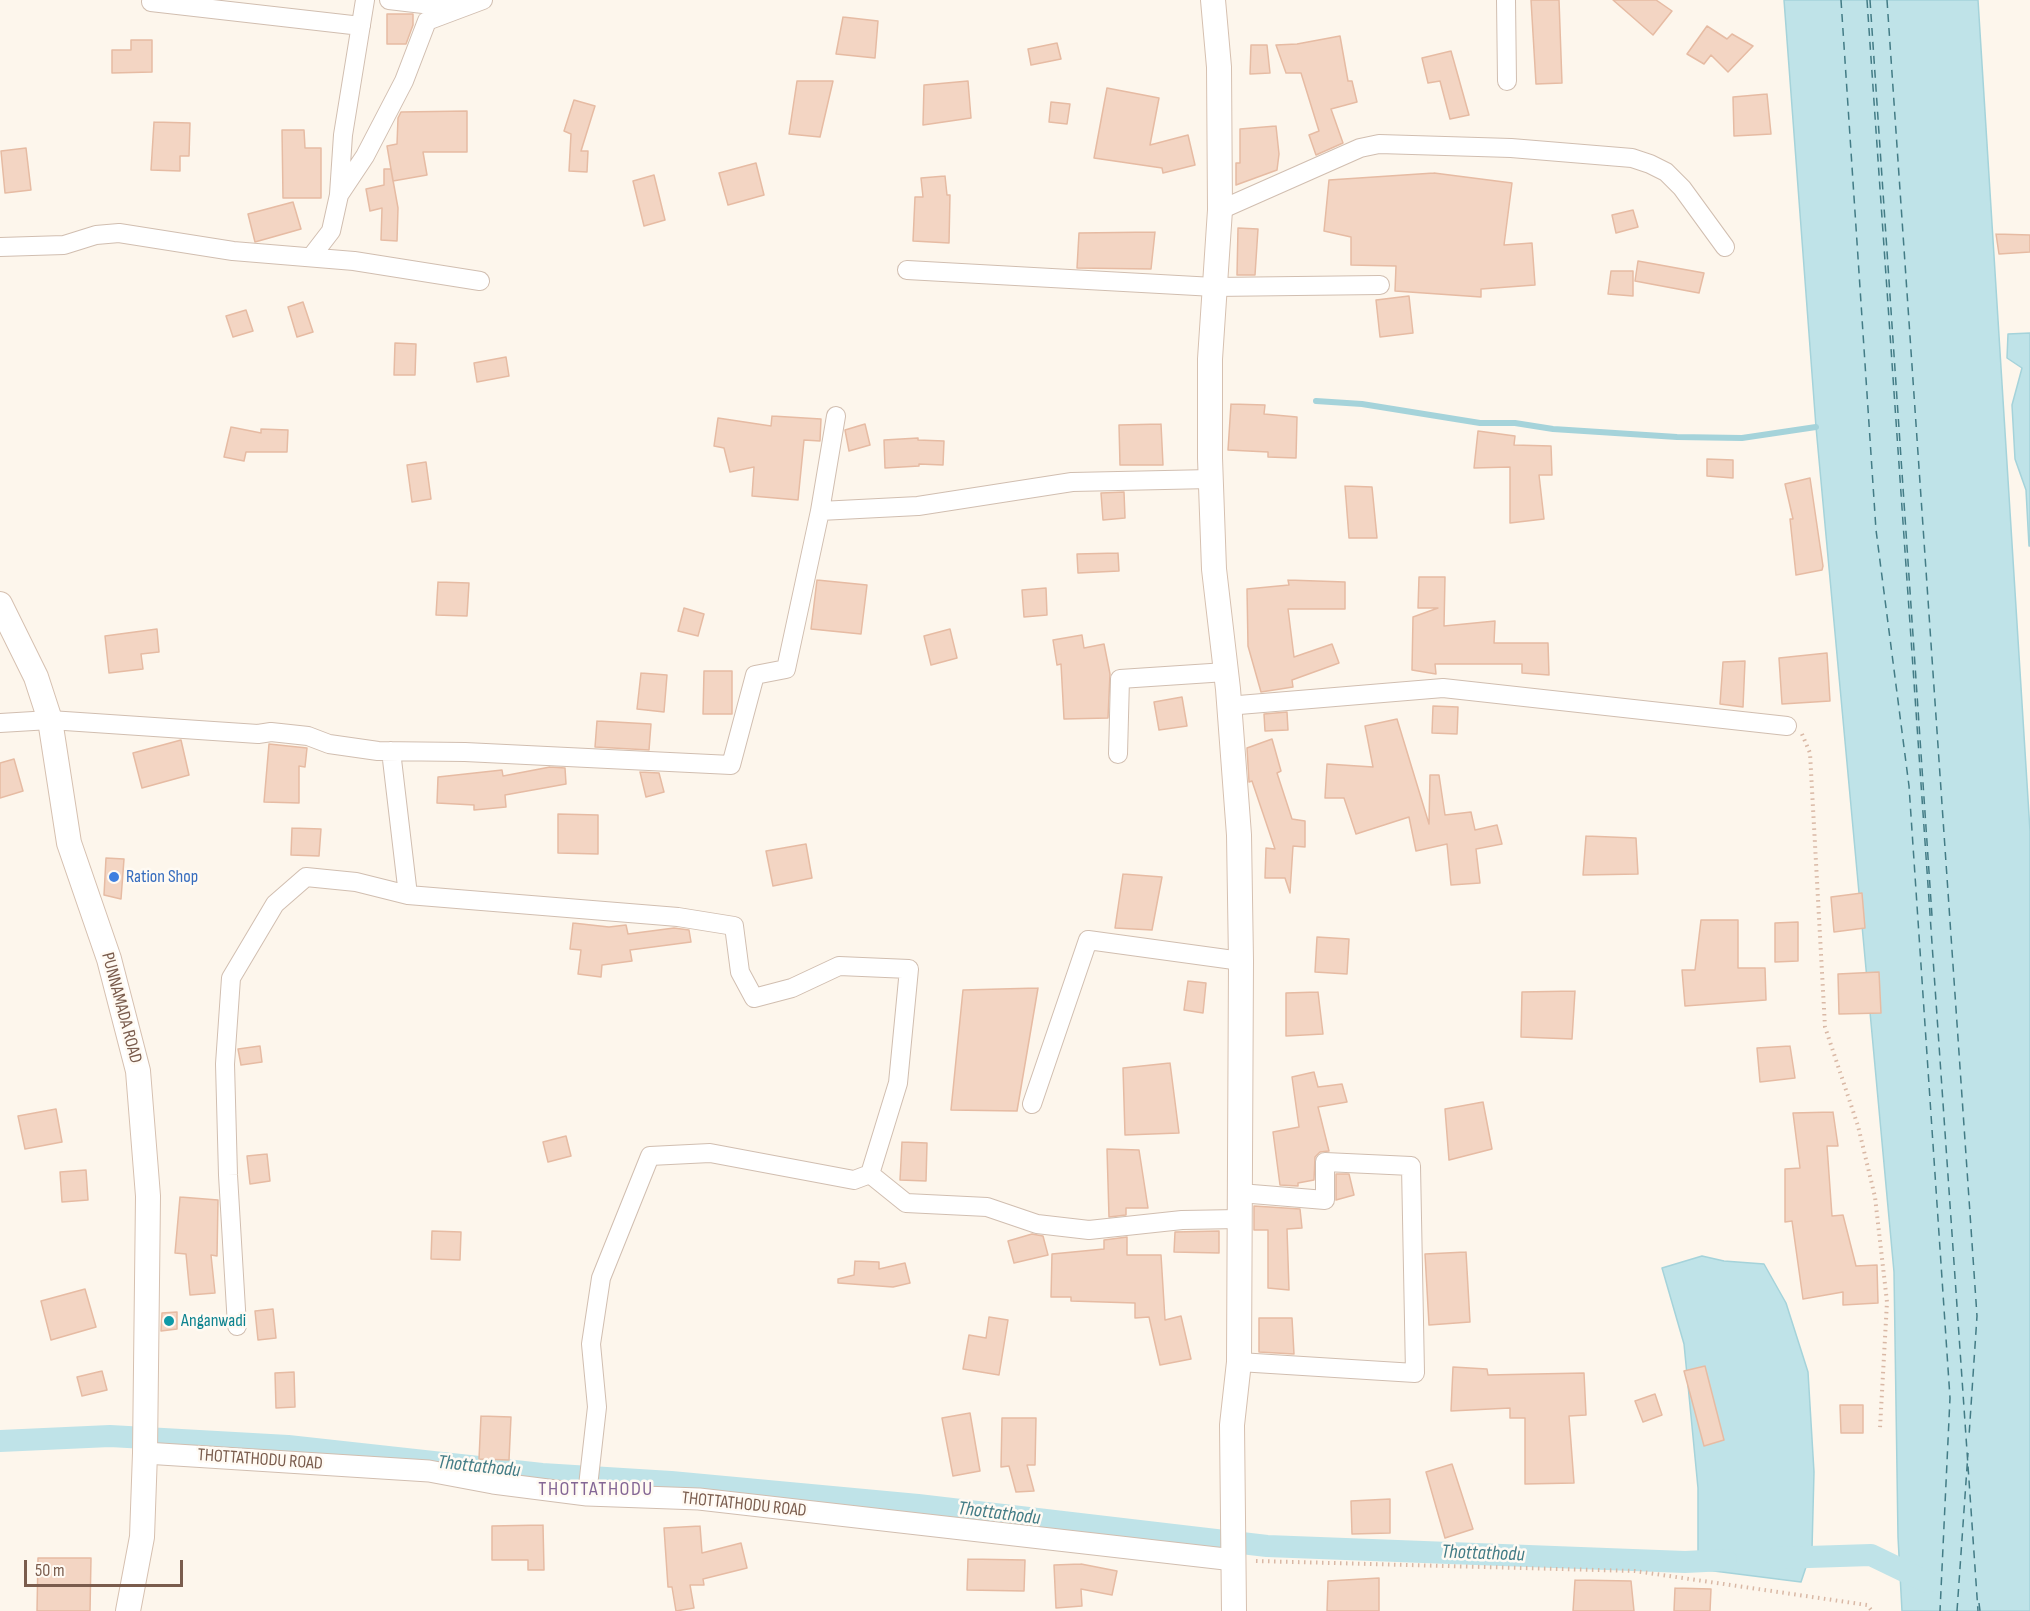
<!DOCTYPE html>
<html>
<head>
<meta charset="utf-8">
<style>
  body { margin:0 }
  #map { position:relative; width:2030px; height:1611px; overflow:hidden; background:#fdf6ec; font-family:"Sofia Sans Condensed",sans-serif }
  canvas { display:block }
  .scale { position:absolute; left:24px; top:1560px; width:159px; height:27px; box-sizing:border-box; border:3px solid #7a5c4d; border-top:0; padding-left:8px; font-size:18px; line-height:21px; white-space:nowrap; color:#7a5c4d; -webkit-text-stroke:4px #fffaf3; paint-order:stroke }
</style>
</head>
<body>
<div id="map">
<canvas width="2030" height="1611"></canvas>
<div class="scale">50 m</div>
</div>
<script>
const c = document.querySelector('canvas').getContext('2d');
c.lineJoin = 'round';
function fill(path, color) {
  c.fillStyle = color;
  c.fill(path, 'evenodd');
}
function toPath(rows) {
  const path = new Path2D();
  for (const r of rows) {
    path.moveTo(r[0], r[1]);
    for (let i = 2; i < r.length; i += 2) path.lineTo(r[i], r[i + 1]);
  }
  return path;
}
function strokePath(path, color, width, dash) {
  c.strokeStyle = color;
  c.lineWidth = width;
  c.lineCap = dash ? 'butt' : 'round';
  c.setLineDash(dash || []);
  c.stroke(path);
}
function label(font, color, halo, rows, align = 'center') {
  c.font = font + ' "Sofia Sans Condensed",sans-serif';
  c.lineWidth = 5;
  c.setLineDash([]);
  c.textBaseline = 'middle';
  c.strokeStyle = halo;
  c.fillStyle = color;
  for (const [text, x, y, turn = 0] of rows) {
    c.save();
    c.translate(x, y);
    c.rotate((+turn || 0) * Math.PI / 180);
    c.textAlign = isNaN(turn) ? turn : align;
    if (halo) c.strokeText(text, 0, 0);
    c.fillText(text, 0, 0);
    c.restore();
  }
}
const water = toPath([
  [1784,0,1978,0,2030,831,2030,1611,1902,1611,1898,1537,1894,1272,1816,427,1784,0],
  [2030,333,2030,546,2029,546,2026,490,2015,459,2012,405,2022,368,2007,358,2008,334,2030,333],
  [1702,1256,1724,1261,1764,1264,1786,1303,1808,1372,1814,1472,1812,1549,1801,1582,1698,1569,1698,1488,1684,1344,1662,1268,1702,1256]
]);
fill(water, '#bfe3e8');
strokePath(water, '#a5d3da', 1.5);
strokePath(toPath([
  [1316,401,1362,404,1480,423,1515,423,1553,429,1677,437,1742,438,1816,427]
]), '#a5d3da', 6);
strokePath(toPath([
  [0,1441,110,1436,288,1446,542,1474,671,1482,918,1505,1267,1546,1685,1562,1726,1560],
  [1777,1558,1871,1555,1927,1582]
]), '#bfe3e8', 22);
strokePath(toPath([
  [1841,0,1876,530,1909,786,1950,1398,1940,1611],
  [1867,0,1978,1611],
  [1870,0,1932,916],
  [1887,0,1977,1316,1969,1436],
  [1979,1603,1980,1611],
  [1957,1611,1968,1453]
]), '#437c86', 1.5, [8, 6]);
const building = toPath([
  [1531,0,1559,0,1562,83,1536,84,1531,0],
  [1613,0,1656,0,1672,11,1653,35,1613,0],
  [387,14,413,14,413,25,406,44,387,44,387,14],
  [843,17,878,21,875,58,836,54,843,17],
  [1707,26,1727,39,1732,34,1753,46,1728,72,1711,55,1704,64,1687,54,1707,26],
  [1340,36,1348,81,1352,81,1357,102,1331,109,1343,143,1316,155,1309,135,1319,131,1301,73,1286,73,1276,45,1297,44,1340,36],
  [131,40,152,40,152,72,112,73,112,50,131,50,131,40],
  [1057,43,1061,59,1031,65,1028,49,1057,43],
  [1251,45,1267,45,1270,73,1250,74,1251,45],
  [1451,51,1469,115,1450,119,1440,81,1428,83,1422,58,1451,51],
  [797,81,833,81,820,137,789,134,797,81],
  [968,81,971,118,923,125,924,85,968,81],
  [1107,88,1159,98,1150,145,1188,135,1195,165,1163,173,1162,168,1094,158,1107,88],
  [1767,94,1771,134,1734,136,1733,97,1767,94],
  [574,100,595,106,581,151,588,151,587,172,569,171,571,134,564,131,574,100],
  [1051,102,1070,104,1067,124,1049,122,1051,102],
  [467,111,467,152,423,152,427,175,393,181,387,146,397,144,398,118,401,112,467,111],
  [154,122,190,123,189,156,180,156,180,171,151,170,154,122],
  [1276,126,1279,154,1277,170,1236,185,1236,163,1240,163,1240,129,1276,126],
  [282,130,304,130,305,148,321,148,321,198,283,198,282,130],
  [26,148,31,190,5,193,1,151,26,148],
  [756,163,764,195,728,205,719,173,756,163],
  [384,169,391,169,398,208,397,241,381,240,382,208,370,211,366,189,384,185,384,169],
  [1434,173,1512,183,1504,245,1532,243,1535,285,1481,289,1481,297,1395,291,1396,266,1351,265,1351,237,1324,231,1329,180,1434,173],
  [654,175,665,220,644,226,633,181,654,175],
  [945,176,947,195,950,195,949,243,913,241,915,197,923,197,921,178,945,176],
  [293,202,301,229,255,242,248,214,293,202],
  [1633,210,1638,227,1616,233,1612,215,1633,210],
  [1238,228,1258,229,1255,275,1237,275,1238,228],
  [1155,232,1151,269,1077,268,1079,233,1155,232],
  [1996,234,2030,235,2030,252,1999,254,1996,234],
  [1638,261,1704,273,1699,293,1635,281,1638,261],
  [1611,271,1633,271,1633,296,1608,294,1611,271],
  [1409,296,1413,333,1380,337,1376,300,1409,296],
  [303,302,313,332,297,337,288,307,303,302],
  [246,310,253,331,233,337,226,316,246,310],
  [395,343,416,344,415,375,394,375,395,343],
  [506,357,509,376,477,382,474,363,506,357],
  [1231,404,1265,405,1264,414,1297,417,1296,458,1268,457,1268,452,1228,450,1231,404],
  [772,416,821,419,820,441,804,440,798,500,752,496,754,467,730,472,724,448,714,446,718,418,771,426,772,416],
  [865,424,870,445,849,451,845,430,865,424],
  [1161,424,1163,465,1120,465,1119,425,1161,424],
  [231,427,261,433,261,429,288,430,287,452,246,452,244,461,224,457,231,427],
  [1478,431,1515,436,1514,445,1551,446,1552,475,1539,475,1544,519,1510,523,1510,467,1474,468,1478,431],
  [918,438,918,440,944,441,943,465,919,464,919,466,885,468,884,440,918,438],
  [1707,459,1733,460,1733,478,1707,476,1707,459],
  [426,462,431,499,412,502,407,465,426,462],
  [1810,478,1823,566,1822,570,1796,575,1790,519,1793,519,1785,484,1810,478],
  [1345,486,1372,487,1377,538,1349,538,1345,486],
  [1124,492,1125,518,1103,520,1101,493,1124,492],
  [1118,553,1119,571,1078,573,1077,554,1118,553],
  [1419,577,1445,577,1444,626,1495,621,1494,643,1548,643,1549,675,1522,673,1522,664,1435,664,1436,674,1412,670,1413,617,1438,608,1418,608,1419,577],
  [817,580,867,585,861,634,811,629,817,580],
  [1288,580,1345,582,1345,609,1288,609,1294,657,1332,644,1339,663,1292,680,1293,687,1261,692,1248,646,1247,589,1289,585,1288,580],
  [438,582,469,583,467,616,436,615,438,582],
  [1046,588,1047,615,1024,617,1022,590,1046,588],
  [684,608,704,614,698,636,678,631,684,608],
  [157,629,159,652,141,654,143,669,109,673,105,636,157,629],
  [950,629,957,658,931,665,924,636,950,629],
  [1082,635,1084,648,1104,644,1110,674,1108,718,1064,719,1061,664,1057,665,1053,640,1082,635],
  [1827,653,1830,701,1782,704,1779,658,1827,653],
  [1745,661,1743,707,1720,704,1723,662,1745,661],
  [704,671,732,671,732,714,703,714,704,671],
  [641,673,667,675,664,712,637,709,641,673],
  [1182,697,1187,726,1159,730,1154,702,1182,697],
  [1433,706,1458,707,1457,734,1432,733,1433,706],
  [1287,712,1288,730,1265,731,1264,714,1287,712],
  [1397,719,1429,824,1430,775,1439,775,1445,815,1471,812,1475,830,1497,825,1502,844,1476,849,1480,883,1451,885,1447,844,1416,851,1409,817,1356,834,1344,798,1325,798,1327,764,1373,767,1365,726,1397,719],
  [597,721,651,724,649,750,595,747,597,721],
  [1272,739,1281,771,1277,773,1292,819,1305,821,1305,847,1293,846,1290,893,1285,878,1265,878,1266,848,1275,849,1252,781,1249,782,1247,748,1272,739],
  [181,740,189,775,142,788,133,753,181,740],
  [269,744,307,748,305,767,299,766,299,803,264,802,269,744],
  [14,759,23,791,0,798,0,763,14,759],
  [550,767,565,768,566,784,505,795,506,807,474,810,474,805,437,803,438,777,502,770,503,776,550,767],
  [640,772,659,773,664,792,646,797,640,772],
  [558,814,598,815,598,854,558,853,558,814],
  [292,828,321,829,319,856,291,855,292,828],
  [1586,836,1636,838,1638,874,1583,875,1586,836],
  [806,844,812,878,773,886,766,851,806,844],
  [106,858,124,859,121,899,104,895,106,858],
  [1123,874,1162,877,1152,930,1115,928,1123,874],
  [1862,893,1865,928,1834,932,1831,897,1862,893],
  [1701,920,1738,920,1738,968,1765,968,1766,1000,1685,1006,1682,970,1695,970,1701,920],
  [1798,922,1798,961,1775,962,1775,923,1798,922],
  [573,923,609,927,626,925,628,934,674,928,689,930,691,942,630,950,632,961,602,965,601,977,578,974,581,950,570,949,573,923],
  [1317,937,1349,939,1347,974,1315,972,1317,937],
  [1879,972,1881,1013,1839,1014,1838,974,1879,972],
  [1188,981,1206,983,1203,1013,1184,1010,1188,981],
  [1038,988,1017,1111,951,1110,963,990,1038,988],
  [1575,991,1572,1039,1521,1037,1522,992,1575,991],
  [1318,992,1323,1034,1286,1036,1286,993,1318,992],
  [260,1046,262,1062,241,1065,238,1049,260,1046],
  [1790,1046,1795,1078,1760,1082,1757,1048,1790,1046],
  [1170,1063,1179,1133,1125,1135,1123,1068,1170,1063],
  [1314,1072,1318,1087,1342,1084,1347,1102,1318,1107,1329,1151,1320,1152,1315,1157,1314,1180,1298,1183,1298,1186,1280,1185,1273,1132,1299,1127,1292,1077,1314,1072],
  [1483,1102,1492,1149,1449,1160,1445,1109,1483,1102],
  [56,1109,62,1142,25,1149,18,1116,56,1109],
  [1833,1112,1838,1146,1827,1146,1832,1216,1843,1215,1856,1266,1877,1265,1878,1303,1843,1305,1843,1292,1803,1299,1792,1221,1785,1222,1785,1169,1800,1168,1793,1113,1833,1112],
  [566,1136,571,1156,548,1162,543,1142,566,1136],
  [902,1142,927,1143,926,1181,900,1180,902,1142],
  [1107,1149,1139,1150,1148,1208,1126,1208,1126,1215,1109,1217,1107,1149],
  [267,1154,270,1181,250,1184,247,1156,267,1154],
  [86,1170,88,1200,62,1202,60,1172,86,1170],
  [1336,1174,1349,1174,1354,1195,1336,1200,1336,1174],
  [180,1197,218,1200,217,1256,211,1255,215,1293,190,1295,186,1254,175,1253,180,1197],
  [1254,1206,1300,1209,1302,1228,1287,1229,1289,1290,1268,1288,1268,1230,1254,1230,1254,1206],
  [432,1231,461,1232,460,1260,431,1259,432,1231],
  [1219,1231,1219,1253,1174,1252,1175,1232,1219,1231],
  [1032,1234,1043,1236,1048,1255,1014,1263,1008,1241,1032,1234],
  [1127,1237,1127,1255,1161,1255,1165,1320,1181,1316,1191,1359,1160,1365,1149,1317,1135,1318,1135,1303,1071,1301,1071,1297,1051,1297,1052,1254,1104,1249,1104,1240,1127,1237],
  [1466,1252,1470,1322,1429,1325,1425,1254,1466,1252],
  [855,1261,879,1262,879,1269,905,1263,910,1283,893,1287,838,1283,838,1279,854,1275,855,1261],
  [85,1289,96,1327,51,1340,41,1301,85,1289],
  [273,1309,276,1338,258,1340,255,1311,273,1309],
  [177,1312,177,1329,161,1331,162,1313,177,1312],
  [989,1317,1008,1320,999,1375,963,1369,969,1335,986,1338,989,1317],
  [1259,1318,1292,1318,1294,1354,1259,1352,1259,1318],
  [1705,1366,1724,1440,1704,1446,1684,1371,1705,1366],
  [1453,1367,1487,1369,1488,1375,1584,1373,1586,1415,1569,1416,1574,1483,1525,1484,1525,1418,1510,1418,1510,1408,1451,1411,1453,1367],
  [102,1371,107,1390,82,1396,77,1377,102,1371],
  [294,1372,295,1407,276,1408,275,1373,294,1372],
  [1655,1394,1662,1415,1643,1422,1635,1401,1655,1394],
  [1840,1405,1863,1405,1863,1433,1841,1433,1840,1405],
  [970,1413,980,1471,953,1476,942,1418,970,1413],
  [481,1416,511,1417,509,1460,479,1459,481,1416],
  [1002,1418,1036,1418,1035,1465,1027,1465,1034,1491,1016,1492,1009,1466,1001,1467,1002,1418],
  [1452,1464,1473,1529,1445,1538,1426,1472,1452,1464],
  [1390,1499,1390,1533,1352,1534,1351,1501,1390,1499],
  [543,1525,544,1570,528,1570,528,1560,492,1560,492,1526,543,1525],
  [700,1526,702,1553,741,1543,747,1568,703,1579,704,1585,690,1585,694,1608,676,1611,672,1587,668,1587,664,1528,700,1526],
  [38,1558,91,1558,90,1611,37,1611,38,1558],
  [968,1559,1025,1560,1024,1591,967,1590,968,1559],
  [1081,1564,1117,1571,1112,1595,1081,1589,1082,1606,1056,1608,1054,1565,1081,1564],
  [1379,1578,1379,1611,1327,1611,1328,1581,1379,1578],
  [1575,1580,1631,1581,1634,1611,1573,1611,1575,1580],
  [1675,1588,1711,1589,1710,1611,1674,1611,1675,1588]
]);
fill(building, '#f3d5c3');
strokePath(building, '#e6bba3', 1.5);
const minor = toPath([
  [389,0,457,8],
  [1506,0,1507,81],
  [151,2,361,26],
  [339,194,343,135,365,0],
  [1220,210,1360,148,1379,144,1511,148,1632,158,1650,164,1666,172,1682,188,1725,247],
  [0,247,64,245,96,235,119,233,233,251,354,261,480,281],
  [311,257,331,231,339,195,365,156,404,81,427,21,483,0],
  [907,270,1214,287,1380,285],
  [820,511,836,416],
  [1227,706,1443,688,1787,726],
  [0,723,50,720,258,734,271,732,308,736,329,744,378,751,465,752,731,765,755,675,786,669,820,511,918,506,1072,482,1211,479],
  [391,751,408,895],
  [1118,754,1120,679,1226,672],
  [1032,1104,1088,940,1241,961],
  [237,1326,228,1175,225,1064,231,978,275,904,306,877,356,882,408,895,678,917,734,926,740,972,754,998,792,988,839,966,909,969,898,1083,870,1174,906,1203,987,1207,1037,1224,1089,1230,1182,1220,1239,1219],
  [1239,1362,1415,1373,1411,1166,1325,1162,1325,1200,1240,1193],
  [587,1495,597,1407,591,1344,601,1278,650,1156,710,1153,854,1180,870,1174]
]);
const tertiary = toPath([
  [145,1453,429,1471,493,1483,587,1495,699,1499,1234,1560]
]);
const secondary = toPath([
  [1213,0,1219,67,1220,210,1210,359,1210,458,1214,569,1228,689,1239,835,1241,961,1239,1362,1232,1425,1234,1611],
  [0,604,36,677,50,720,69,843,109,959,138,1071,148,1196,145,1453,142,1537,128,1611]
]);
strokePath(minor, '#d1beb0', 20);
strokePath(tertiary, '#d1beb0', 23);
strokePath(secondary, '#d6c0b0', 26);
strokePath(toPath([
  [1802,734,1810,753,1825,1027,1858,1126,1875,1197,1887,1302,1880,1428],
  [1256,1561,1635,1571,1867,1605,1872,1611]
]), '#d9b8a5', 4, [1.5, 4.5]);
strokePath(minor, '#fff', 18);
strokePath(tertiary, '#fff', 21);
strokePath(secondary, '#fff', 24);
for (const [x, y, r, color] of [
  [114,877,6,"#3f7fe0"],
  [169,1321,6,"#0f9aa8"]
]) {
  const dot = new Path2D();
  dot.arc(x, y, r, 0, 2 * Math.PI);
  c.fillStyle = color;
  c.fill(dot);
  strokePath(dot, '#fffaf3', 2);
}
label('18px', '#366cbe', '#fffaf3', [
  ["Ration Shop",126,877]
], 'left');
label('18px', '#7a5c4d', '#fffaf3', [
  ["PUNNAMADA ROAD",121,1008,75],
  ["THOTTATHODU ROAD",260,1460,4],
  ["THOTTATHODU ROAD",744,1505,6]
]);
label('18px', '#0d838f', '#fffaf3', [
  ["Anganwadi",181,1321]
], 'left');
label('italic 20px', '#437c86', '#fffaf3', [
  ["Thottathodu",479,1467,6],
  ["Thottathodu",999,1514,7],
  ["Thottathodu",1483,1554,2]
]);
c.letterSpacing = '1.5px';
label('20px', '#846695', '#fffaf3', [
  ["THOTTATHODU",596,1490]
]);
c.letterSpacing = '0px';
</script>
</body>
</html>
